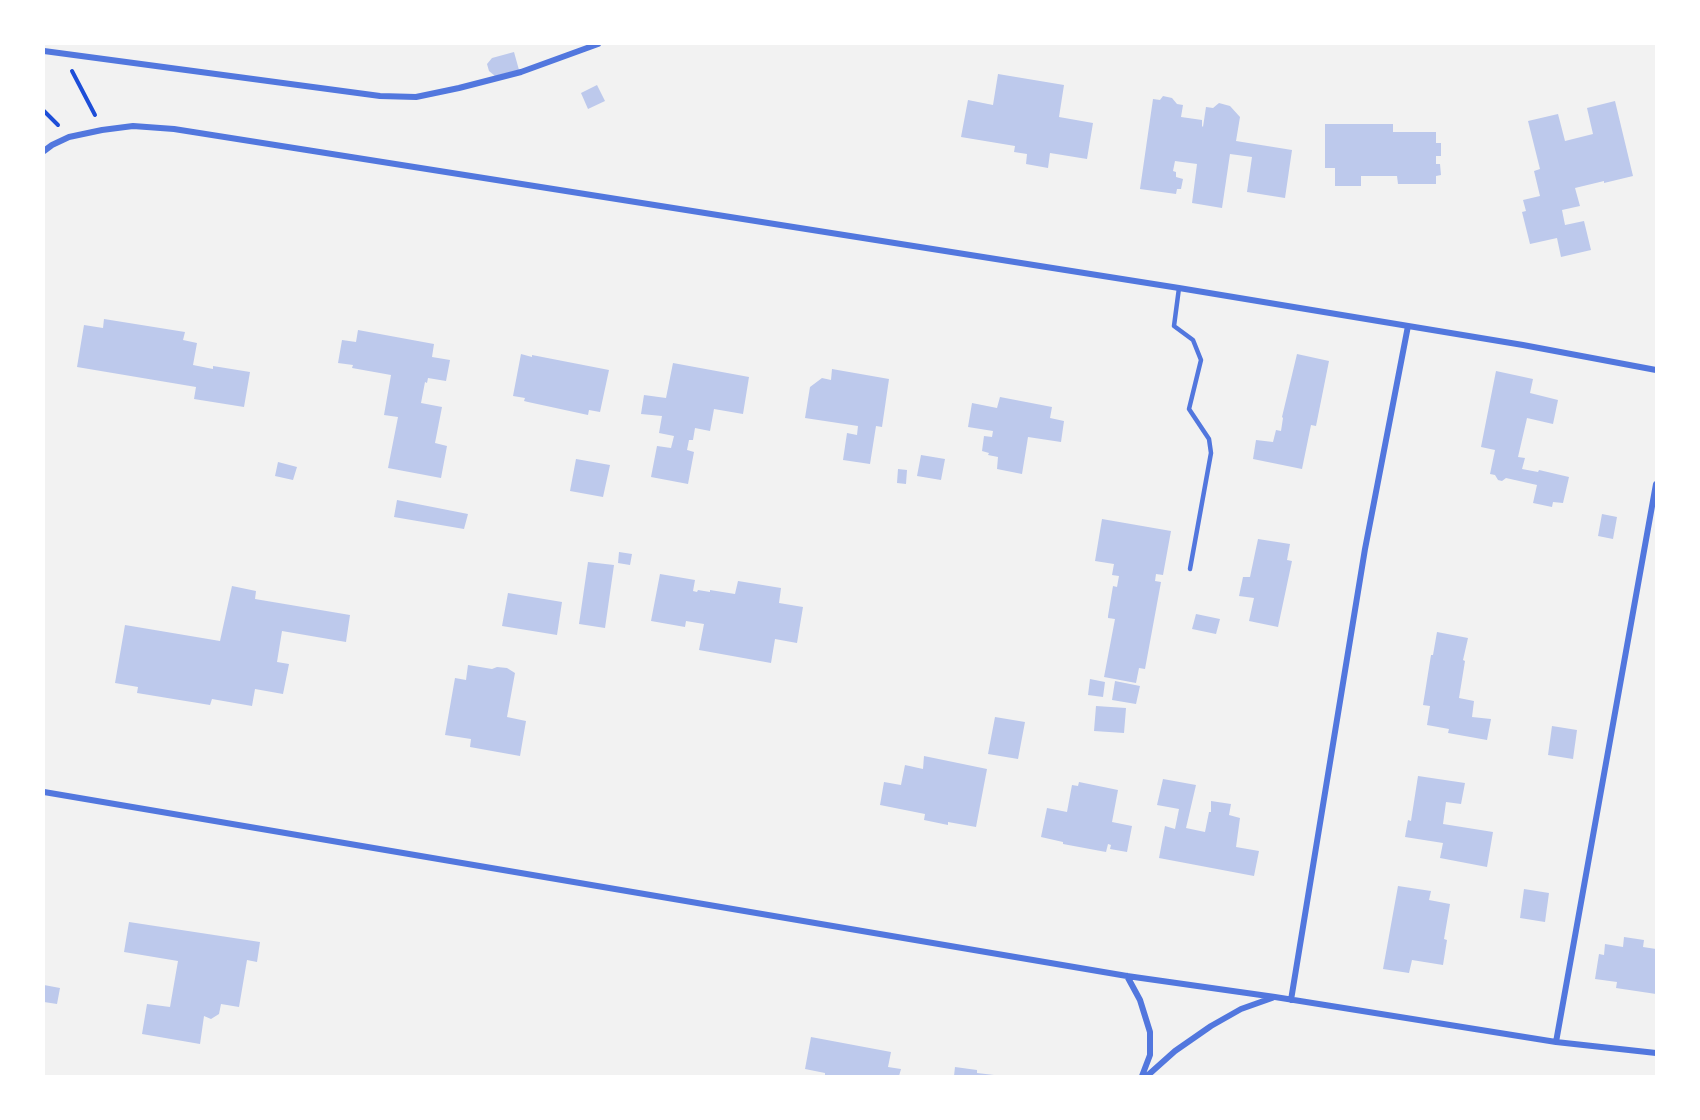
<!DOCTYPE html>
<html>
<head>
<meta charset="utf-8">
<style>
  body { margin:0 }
  #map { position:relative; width:1700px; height:1120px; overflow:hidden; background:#f2f2f2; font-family:"Noto Serif",serif }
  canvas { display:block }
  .frame { position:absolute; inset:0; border:45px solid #fff; pointer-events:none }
</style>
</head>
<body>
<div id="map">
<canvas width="1700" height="1120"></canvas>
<div class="frame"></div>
</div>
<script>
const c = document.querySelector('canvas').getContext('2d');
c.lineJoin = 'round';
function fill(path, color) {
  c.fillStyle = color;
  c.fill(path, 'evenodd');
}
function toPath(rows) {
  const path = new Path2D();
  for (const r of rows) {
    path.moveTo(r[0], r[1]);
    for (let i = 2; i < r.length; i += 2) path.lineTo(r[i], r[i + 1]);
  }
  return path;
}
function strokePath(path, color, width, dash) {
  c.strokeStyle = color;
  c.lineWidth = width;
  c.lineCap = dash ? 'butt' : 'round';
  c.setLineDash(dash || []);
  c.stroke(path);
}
fill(toPath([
  [514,52,519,70,495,76,489,71,487,64,492,58],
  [998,74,1064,85,1059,117,1093,123,1087,159,1050,153,1048,168,1026,164,1027,154,1014,152,1015,146,961,137,968,100,993,105],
  [597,85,605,101,588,109,581,93],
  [1163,96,1172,98,1177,104,1183,105,1181,117,1202,120,1202,126,1203,127,1206,107,1213,108,1219,103,1230,106,1240,117,1236,141,1292,150,1285,198,1247,192,1252,157,1230,154,1222,208,1192,203,1197,164,1175,161,1173,171,1176,172,1176,177,1183,179,1181,189,1177,189,1176,194,1140,189,1153,99,1160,100],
  [1615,101,1633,176,1604,183,1604,181,1575,188,1580,206,1562,210,1565,225,1584,221,1591,250,1561,257,1557,238,1530,244,1522,212,1526,211,1523,200,1540,196,1534,171,1540,169,1528,121,1558,114,1565,141,1593,134,1587,108],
  [1325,124,1393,124,1393,132,1436,132,1436,143,1441,143,1441,156,1436,156,1436,164,1440,164,1441,175,1436,176,1436,184,1398,184,1397,176,1361,176,1361,186,1335,186,1335,168,1325,168],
  [104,319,185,332,183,340,197,343,193,365,213,369,213,366,250,372,244,407,194,399,196,387,77,367,84,325,103,328],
  [358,330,434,344,432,357,450,360,446,381,428,378,427,383,425,382,421,403,442,407,435,443,447,446,441,478,388,468,398,417,384,415,391,375,352,368,353,365,338,363,342,340,356,342],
  [521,354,532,357,532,355,609,370,600,412,589,410,588,415,528,402,524,401,525,398,513,396],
  [1297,354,1329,361,1316,426,1311,425,1302,469,1253,459,1256,440,1273,442,1276,430,1281,431,1283,418,1282,417],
  [673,363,749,377,743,414,714,409,710,431,695,428,693,440,689,440,687,450,694,452,688,484,651,477,657,446,671,448,674,436,659,433,662,416,641,414,644,395,666,398],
  [832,369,889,379,882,427,876,426,870,464,843,460,847,433,857,435,858,426,805,418,810,387,822,378,831,380],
  [1496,371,1533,379,1530,393,1558,400,1553,424,1527,418,1518,457,1525,458,1522,469,1538,472,1539,470,1569,477,1563,503,1553,502,1552,507,1533,503,1537,485,1506,478,1502,481,1498,480,1495,475,1490,474,1495,450,1481,447],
  [1000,397,1052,407,1050,418,1064,421,1061,442,1028,437,1022,474,997,469,998,457,988,455,989,453,982,451,984,436,992,437,993,431,968,427,972,403,997,408],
  [921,455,945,459,941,480,917,476],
  [576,459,610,465,603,497,570,491],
  [278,462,297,467,293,480,275,476],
  [898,469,907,470,906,484,897,483],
  [397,500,468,514,464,529,394,517],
  [1602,514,1617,517,1613,539,1598,536],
  [1102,519,1171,531,1163,575,1156,574,1155,581,1161,582,1145,669,1139,668,1136,683,1104,677,1115,619,1108,618,1108,616,1113,586,1117,587,1119,576,1112,575,1114,564,1095,561],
  [1258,539,1290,544,1287,560,1292,561,1278,627,1249,621,1254,598,1239,596,1243,577,1250,577],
  [619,552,632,554,630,565,618,563],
  [588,562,614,565,605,628,579,624],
  [660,574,695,580,693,591,697,592,698,590,710,592,710,590,735,594,738,581,781,588,779,603,803,607,797,643,775,639,771,663,699,650,704,624,686,621,685,627,651,621],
  [232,586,256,591,255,599,350,615,346,642,282,631,277,662,289,664,283,694,255,689,252,706,212,699,210,705,137,693,138,687,115,683,125,625,220,641],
  [508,593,562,602,557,635,502,626],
  [1196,614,1220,619,1216,634,1192,629],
  [1437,632,1468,638,1463,660,1465,661,1459,698,1474,701,1472,717,1491,719,1487,740,1448,733,1449,729,1427,725,1430,706,1423,705,1431,655,1433,655],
  [468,665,492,669,497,667,507,668,515,673,507,717,526,721,520,756,470,747,471,739,445,735,455,678,466,680],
  [1090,679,1105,682,1103,697,1088,695],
  [1115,681,1140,686,1136,704,1112,700],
  [1096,706,1126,708,1124,733,1094,731],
  [995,717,1025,722,1018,759,988,754],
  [1552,726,1577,730,1573,759,1548,755],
  [924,756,987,769,976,827,948,822,948,825,924,820,925,814,880,805,884,782,901,785,905,765,923,769],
  [1418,776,1465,783,1461,804,1446,802,1443,824,1493,832,1487,867,1440,858,1443,843,1405,837,1408,820,1411,821],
  [1163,779,1196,785,1186,828,1205,832,1209,812,1211,812,1211,801,1231,804,1229,815,1240,818,1236,847,1259,851,1254,876,1159,858,1165,826,1175,829,1179,809,1157,805],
  [1079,782,1118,790,1112,822,1132,826,1127,852,1110,849,1111,845,1108,844,1106,852,1063,844,1063,842,1041,837,1047,808,1067,812,1072,785,1078,786],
  [1398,886,1431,891,1429,900,1450,904,1444,939,1447,940,1443,965,1412,960,1409,973,1383,969],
  [1524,889,1549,893,1545,922,1520,918],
  [129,922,260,942,257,962,247,960,239,1007,221,1004,219,1014,211,1019,204,1016,200,1044,142,1034,147,1004,170,1007,178,961,124,952],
  [1624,937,1644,940,1643,947,1656,949,1656,994,1616,988,1617,982,1595,979,1599,954,1604,955,1605,944,1623,947],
  [44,985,60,988,57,1004,44,1002],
  [811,1037,891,1052,888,1067,901,1069,899,1076,825,1076,825,1073,805,1069],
  [955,1067,977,1070,977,1073,994,1075,994,1076,954,1076]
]), '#bdc9ec');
strokePath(toPath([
  [72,71,95,115],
  [44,111,58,125]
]), '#1d4ed8', 4);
strokePath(toPath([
  [1179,288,1174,326,1193,340,1201,360,1189,409,1209,439,1211,453,1190,569]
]), '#5277de', 4.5);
strokePath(toPath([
  [44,51,380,96,416,97,459,88,521,72,598,44],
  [44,151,52,145,69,137,102,130,133,126,174,129,1179,288,1523,345,1656,370],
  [44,792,1127,976,1275,997,1556,1042,1656,1053],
  [1127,976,1140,1000,1150,1032,1150,1055,1142,1076],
  [1291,1000,1365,549,1408,326],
  [1556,1042,1656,484],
  [1147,1076,1175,1051,1211,1026,1241,1009,1272,998]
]), '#5277de', 6);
</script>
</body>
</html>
